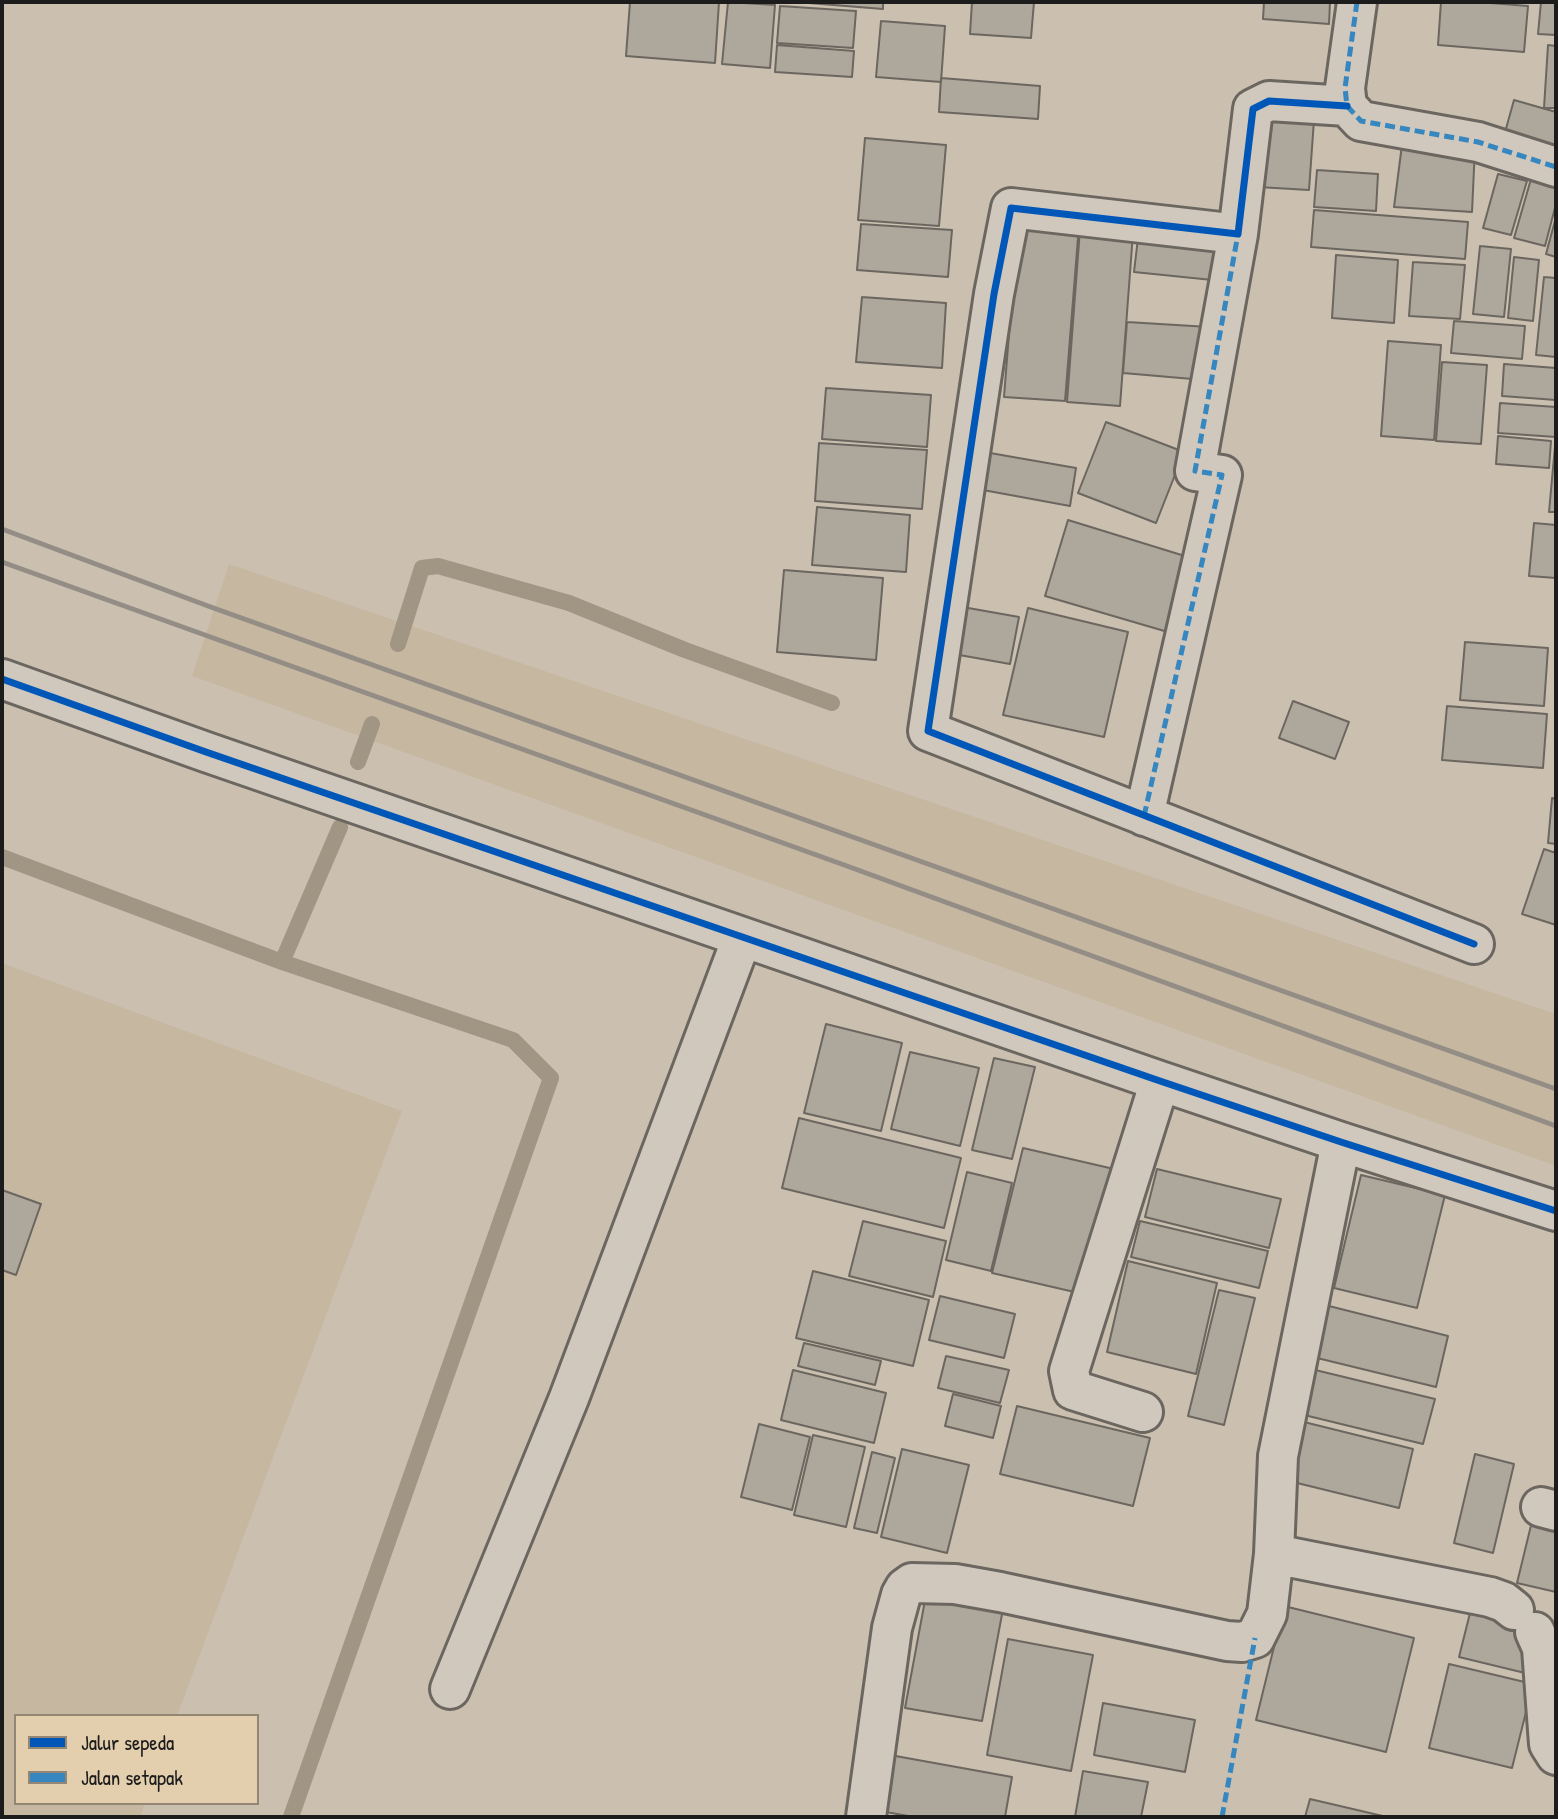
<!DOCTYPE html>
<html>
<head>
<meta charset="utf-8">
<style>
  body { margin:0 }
  #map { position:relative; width:1558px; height:1819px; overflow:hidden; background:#cbc0b0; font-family:"Patrick Hand",sans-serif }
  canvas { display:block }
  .frame { position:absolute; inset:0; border:4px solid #1c1c1c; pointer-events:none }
  .legend { position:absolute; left:14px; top:1714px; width:245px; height:91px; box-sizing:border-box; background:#e3cead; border:2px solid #938773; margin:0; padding:9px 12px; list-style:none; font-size:21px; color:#1c1c1c }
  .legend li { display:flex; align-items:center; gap:14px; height:35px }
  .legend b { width:35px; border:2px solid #938773 }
</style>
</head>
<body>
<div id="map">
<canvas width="1558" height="1819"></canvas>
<div class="frame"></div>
<ul class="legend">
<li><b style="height:9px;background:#0057b8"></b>Jalur sepeda</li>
<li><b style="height:9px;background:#3686bf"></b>Jalan setapak</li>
</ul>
</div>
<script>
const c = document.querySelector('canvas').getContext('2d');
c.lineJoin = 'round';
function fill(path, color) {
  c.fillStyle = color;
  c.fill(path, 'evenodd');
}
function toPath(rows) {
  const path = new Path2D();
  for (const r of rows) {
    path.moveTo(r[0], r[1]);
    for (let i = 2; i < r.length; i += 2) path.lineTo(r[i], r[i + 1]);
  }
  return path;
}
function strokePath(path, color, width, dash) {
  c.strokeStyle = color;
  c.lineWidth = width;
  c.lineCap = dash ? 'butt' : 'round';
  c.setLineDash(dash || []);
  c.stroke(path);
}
fill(toPath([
  [229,564,1556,1014,1556,1166,192,676],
  [2,963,402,1111,177,1716,16,1716,16,1803,145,1803,140,1817,2,1817]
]), '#c6b7a0');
strokePath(toPath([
  [398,644,422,568,438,566,569,603,685,650,832,703],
  [358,762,372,724],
  [2,857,282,962,513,1040,551,1078,291,1817],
  [282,962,340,827]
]), '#a19584', 16);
const building = toPath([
  [630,2,719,2,715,63,626,56,630,2],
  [728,2,775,5,770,68,722,64,728,2],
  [796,2,883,2,883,9,796,2],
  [972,2,1034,2,1031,38,970,34,972,2],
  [1264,2,1330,2,1329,24,1263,19,1264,2],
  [1441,2,1478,2,1528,6,1524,52,1438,45,1441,2],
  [1541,2,1556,3,1556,35,1538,34,1541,2],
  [780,6,856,11,853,48,777,43,780,6],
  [881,21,945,26,941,82,876,77,881,21],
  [777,45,854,51,852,77,775,72,777,45],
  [1548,45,1556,46,1556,108,1544,108,1548,45],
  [941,78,1040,86,1038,119,939,112,941,78],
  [1514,100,1556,112,1556,158,1502,143,1514,100],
  [1263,117,1314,120,1309,190,1258,187,1263,117],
  [1403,137,1475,147,1472,212,1394,207,1403,137],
  [865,138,946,145,939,226,858,220,865,138],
  [1317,170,1378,174,1376,211,1314,207,1317,170],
  [1498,174,1527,181,1511,235,1483,228,1498,174],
  [1531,179,1556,186,1556,204,1545,246,1514,238,1531,179],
  [1314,210,1468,222,1465,259,1311,247,1314,210],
  [1556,217,1556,257,1546,254,1556,217],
  [1018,220,1079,225,1065,401,1004,397,1018,220],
  [861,224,952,230,948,277,857,270,861,224],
  [1080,229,1133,233,1120,406,1067,402,1080,229],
  [1138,238,1225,247,1222,281,1134,272,1138,238],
  [1480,246,1511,249,1504,317,1473,314,1480,246],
  [1336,255,1398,260,1394,323,1332,318,1336,255],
  [1514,257,1539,260,1533,321,1508,318,1514,257],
  [1413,262,1465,265,1460,319,1409,316,1413,262],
  [1544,277,1556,278,1556,357,1536,355,1544,277],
  [862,297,946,303,942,368,856,362,862,297],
  [1454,321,1525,326,1522,359,1451,353,1454,321],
  [1127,322,1209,327,1204,380,1123,373,1127,322],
  [1388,341,1441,345,1434,440,1381,436,1388,341],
  [1442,362,1487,365,1481,444,1436,441,1442,362],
  [1504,364,1556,368,1556,400,1502,396,1504,364],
  [826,388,931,395,927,447,822,439,826,388],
  [1500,403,1556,407,1556,437,1498,433,1500,403],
  [1106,422,1184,452,1156,523,1078,493,1106,422],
  [1498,436,1551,441,1549,468,1496,464,1498,436],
  [819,443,927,450,922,509,815,501,819,443],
  [1555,446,1556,446,1556,512,1549,512,1555,446],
  [990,453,1076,468,1070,506,983,490,990,453],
  [817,507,910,515,906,572,812,565,817,507],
  [1068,520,1201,561,1178,635,1045,596,1068,520],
  [1534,523,1556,525,1556,578,1529,576,1534,523],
  [784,570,883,578,876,660,777,652,784,570],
  [957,606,1019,617,1010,664,948,653,957,606],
  [1028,608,1128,632,1104,737,1003,715,1028,608],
  [1465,642,1548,648,1544,706,1460,700,1465,642],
  [1293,701,1349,722,1335,759,1279,738,1293,701],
  [1447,706,1547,714,1543,768,1442,760,1447,706],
  [1552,798,1556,799,1556,844,1548,843,1552,798],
  [1544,849,1556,853,1556,925,1522,914,1544,849],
  [826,1024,902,1043,881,1131,804,1113,826,1024],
  [910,1052,979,1068,960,1146,891,1129,910,1052],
  [994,1058,1035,1067,1012,1159,972,1150,994,1058],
  [799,1118,961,1158,944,1228,782,1188,799,1118],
  [1023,1148,1114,1169,1083,1294,992,1273,1023,1148],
  [1157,1169,1281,1199,1269,1248,1145,1217,1157,1169],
  [967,1172,1012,1183,991,1271,946,1260,967,1172],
  [1361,1175,1445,1195,1417,1308,1334,1288,1361,1175],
  [2,1190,41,1204,16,1275,2,1270,2,1190],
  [863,1221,946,1241,933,1297,849,1276,863,1221],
  [1140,1221,1268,1251,1259,1288,1131,1257,1140,1221],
  [1128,1261,1217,1283,1196,1374,1107,1352,1128,1261],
  [813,1271,929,1300,913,1366,796,1338,813,1271],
  [1219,1290,1255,1298,1224,1425,1188,1416,1219,1290],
  [940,1296,1015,1314,1004,1358,929,1340,940,1296],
  [1325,1305,1448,1336,1436,1387,1313,1357,1325,1305],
  [804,1343,881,1361,875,1385,798,1366,804,1343],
  [946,1356,1009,1370,1000,1403,938,1388,946,1356],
  [1307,1368,1435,1399,1423,1444,1296,1413,1307,1368],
  [793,1370,886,1393,874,1443,781,1420,793,1370],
  [953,1394,1001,1406,993,1438,945,1426,953,1394],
  [1017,1406,1150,1438,1133,1506,1000,1474,1017,1406],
  [1304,1422,1413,1449,1399,1508,1289,1481,1304,1422],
  [759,1424,810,1437,792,1510,741,1497,759,1424],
  [813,1435,865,1447,846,1527,794,1515,813,1435],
  [902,1449,969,1465,947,1553,881,1537,902,1449],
  [872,1452,895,1458,877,1533,854,1528,872,1452],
  [1475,1454,1514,1464,1493,1553,1454,1543,1475,1454],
  [1534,1513,1556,1518,1556,1592,1517,1583,1534,1513],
  [926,1595,1003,1609,982,1721,905,1708,926,1595],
  [1473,1601,1538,1617,1525,1673,1459,1657,1473,1601],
  [1284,1606,1414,1638,1386,1752,1256,1720,1284,1606],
  [1008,1639,1093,1655,1071,1771,987,1755,1008,1639],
  [1449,1664,1533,1684,1512,1768,1429,1748,1449,1664],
  [1103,1703,1195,1720,1185,1772,1094,1755,1103,1703],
  [890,1755,1012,1777,1005,1817,914,1817,880,1811,890,1755],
  [1083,1771,1148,1782,1141,1817,1075,1817,1083,1771],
  [1310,1799,1387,1817,1305,1817,1310,1799]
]);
fill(building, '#aea79b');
strokePath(building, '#6b665f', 2);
const street = toPath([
  [1357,2,1345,88,1347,106,1361,121,1478,142,1556,167],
  [1347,106,1269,101,1253,109,1238,234,1011,208,994,294,928,731,1474,944],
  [2,679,206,752,1160,1081,1341,1142,1556,1211],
  [1144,816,1222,475,1195,471,1238,234],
  [1143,1412,1073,1390,1069,1371,1160,1081],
  [1541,1507,1556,1511],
  [1274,1554,1490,1597,1504,1602,1514,1610],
  [1535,1632,1542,1648,1549,1744,1556,1755],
  [450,1689,569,1398,742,938],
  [866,1817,892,1628,901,1595,905,1588,912,1583,955,1584,1000,1592,1227,1641,1242,1642,1255,1638,1267,1614,1274,1554,1278,1456,1341,1142]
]);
strokePath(street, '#6b665f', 44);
strokePath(street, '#d0c8bd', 38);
strokePath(toPath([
  [2,529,208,606,1556,1089],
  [2,562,847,866,1556,1126]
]), '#938d85', 5);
strokePath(toPath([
  [1357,2,1345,88,1347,106,1361,121,1478,142,1556,167],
  [1144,816,1222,475,1195,471,1238,234],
  [1222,1817,1255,1638]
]), '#3686bf', 5, [10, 5]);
strokePath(toPath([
  [1347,106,1269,101,1253,109,1238,234,1011,208,994,294,928,731,1474,944],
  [2,679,206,752,1160,1081,1341,1142,1556,1211]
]), '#0057b8', 7);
</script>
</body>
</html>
